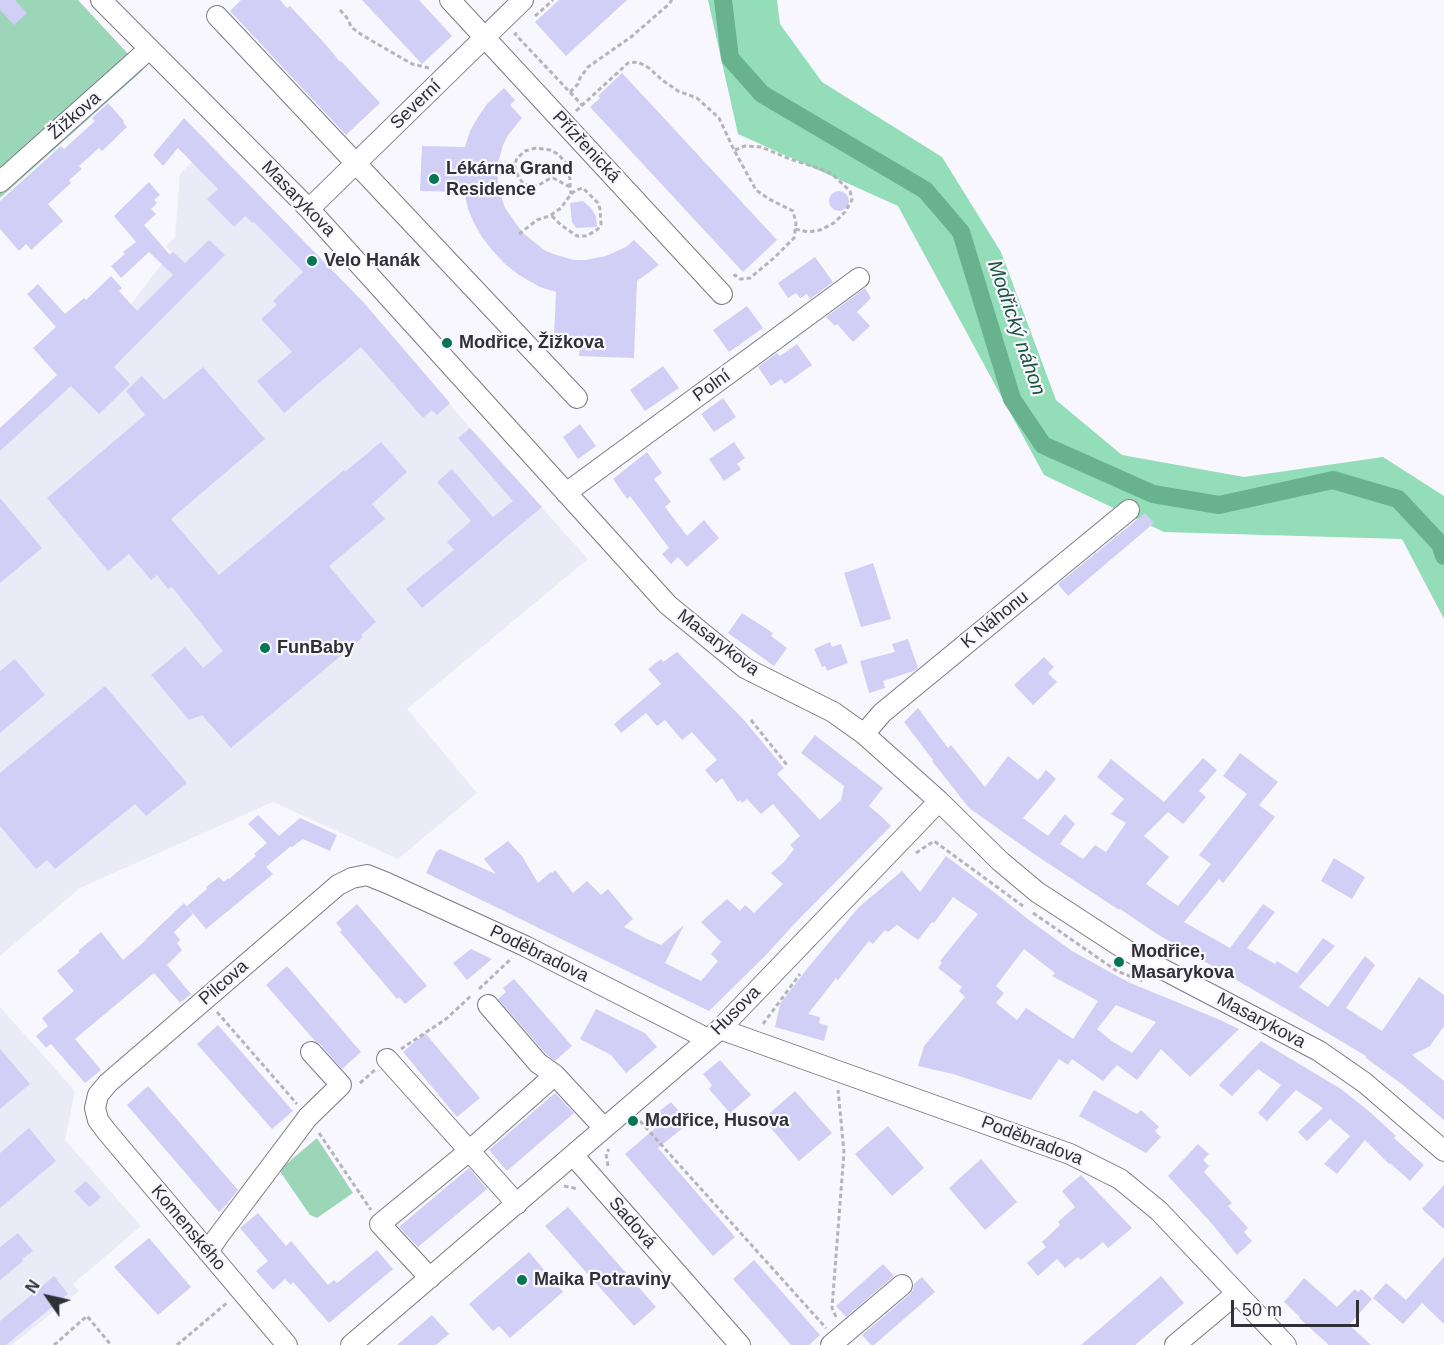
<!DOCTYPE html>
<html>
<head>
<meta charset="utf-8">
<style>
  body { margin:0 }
  #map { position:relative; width:1444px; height:1345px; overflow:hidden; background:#f8f7fd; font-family:Helvetica,sans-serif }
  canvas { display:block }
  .north { position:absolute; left:18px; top:1267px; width:60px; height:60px; -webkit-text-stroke:4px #f8f7fd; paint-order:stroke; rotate:304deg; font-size:16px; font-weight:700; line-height:24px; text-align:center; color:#2f2f35 }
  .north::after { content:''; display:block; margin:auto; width:21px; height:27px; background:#2f2f35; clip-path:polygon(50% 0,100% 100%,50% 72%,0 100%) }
  .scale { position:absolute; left:1231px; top:1300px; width:128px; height:27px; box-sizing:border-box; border:3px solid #2f2f35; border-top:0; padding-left:8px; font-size:18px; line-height:21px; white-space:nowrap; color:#2f2f35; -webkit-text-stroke:4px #f8f7fd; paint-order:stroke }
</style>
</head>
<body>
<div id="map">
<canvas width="1444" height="1345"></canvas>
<div class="north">N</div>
<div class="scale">50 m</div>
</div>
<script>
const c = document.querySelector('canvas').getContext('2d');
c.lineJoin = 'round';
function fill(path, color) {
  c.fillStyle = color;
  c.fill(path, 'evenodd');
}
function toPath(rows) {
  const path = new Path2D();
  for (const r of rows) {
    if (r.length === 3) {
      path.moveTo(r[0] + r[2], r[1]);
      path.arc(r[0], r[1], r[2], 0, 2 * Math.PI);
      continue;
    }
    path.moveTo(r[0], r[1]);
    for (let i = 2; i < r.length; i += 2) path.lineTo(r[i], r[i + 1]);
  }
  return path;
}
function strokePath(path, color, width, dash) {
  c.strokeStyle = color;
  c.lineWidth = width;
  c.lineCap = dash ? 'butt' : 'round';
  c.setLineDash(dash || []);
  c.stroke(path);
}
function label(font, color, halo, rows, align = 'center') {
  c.font = font + ' Helvetica,sans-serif';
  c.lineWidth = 4.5;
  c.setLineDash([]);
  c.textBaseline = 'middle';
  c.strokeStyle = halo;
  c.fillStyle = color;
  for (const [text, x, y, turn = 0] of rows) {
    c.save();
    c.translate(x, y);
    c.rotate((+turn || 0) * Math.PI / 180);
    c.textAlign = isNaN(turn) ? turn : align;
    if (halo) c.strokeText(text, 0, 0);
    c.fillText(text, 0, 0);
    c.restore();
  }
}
fill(toPath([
  [209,144,364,303,470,428,588,559,407,709,477,793,398,859,273,802,80,888,0,956,0,428,60,373,131,304,171,252,166,246,175,237,180,174],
  [0,1007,75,1091,65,1140,141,1226,73,1284,79,1291,12,1345,0,1345]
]), '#ebebf8');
fill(toPath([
  [0,0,78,0,143,70,0,198],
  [317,1138,353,1193,317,1218,310,1215,279,1170]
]), '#9cd6b9');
fill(toPath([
  [708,0,777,0,780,24,822,82,942,157,1001,252,1056,400,1122,455,1244,477,1383,457,1444,496,1444,619,1402,539,1164,532,1044,475,898,206,738,134]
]), '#93ddb9');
strokePath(toPath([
  [723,0,730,58,762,94,925,190,961,232,1012,399,1043,445,1153,494,1219,505,1333,480,1398,499,1440,544,1444,556]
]), '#69b290', 18);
fill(toPath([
  [0,0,15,0,27,13,14,25,0,10],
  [241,0,280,0,287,8,290,6,327,46,340,62,341,61,380,103,346,135,230,11],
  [362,0,419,0,452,36,422,64],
  [559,0,627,0,566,56,535,22],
  [622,73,777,240,743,272,590,107,600,98,598,96],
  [504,88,515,100,510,105,522,118,508,135,503,145,497,166,498,187,505,208,522,232,544,250,553,254,574,260,585,260,606,256,626,247,634,240,659,265,637,281,634,358,579,356,580,337,554,335,556,292,540,287,519,275,505,264,492,250,482,237,474,223,468,209,464,192,420,191,422,146,465,147,470,131,478,117,487,104],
  [108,103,124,121,123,122,127,127,102,151,99,148,79,166,82,169,69,180,71,183,48,204,63,221,31,250,26,244,19,251,0,229,0,201,61,146,64,149,95,121,92,118],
  [184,118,364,303,450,403,437,415,432,410,423,418,361,347,284,413,257,381,292,352,261,319,277,305,273,301,303,272,254,222,253,223,245,216,234,227,207,199,218,189,178,148,163,166,153,155],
  [149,182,160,195,154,200,157,203,151,209,156,214,144,225,170,255,173,252,185,263,209,240,225,255,114,367,130,384,99,414,71,386,0,451,0,428,57,375,33,348,56,327,27,294,38,284,65,314,84,298,86,300,111,276,122,288,119,291,137,311,173,275,149,252,121,278,111,266,125,254,123,252,136,242,114,216],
  [839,201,10],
  [583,201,591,208,596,216,597,227,576,228,572,222,570,203],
  [815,257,833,282,810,299,807,294,800,298,796,293,788,298,778,283],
  [865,288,871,298,857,312,870,326,853,342,837,324,835,326,826,317],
  [747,306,763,328,729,352,713,330],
  [797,344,812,365,785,384,781,379,771,386,758,367,777,353,780,356],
  [663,366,679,388,645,411,630,390],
  [203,367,265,439,171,519,219,575,344,470,345,472,381,442,407,472,372,504,385,519,329,566,376,622,361,635,363,637,231,748,202,715,189,720,151,675,185,647,203,668,223,651,172,587,168,589,157,575,151,580,129,554,108,571,47,498,145,415,126,391,142,376,164,400],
  [723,398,736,417,714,432,701,414],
  [580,424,596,446,578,459,563,437],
  [470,428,542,507,422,608,406,589,454,550,447,542,471,521,437,482,452,469,493,517,513,501,458,438],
  [734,442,745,458,737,464,741,469,724,481,709,459],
  [647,452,662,473,654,479,671,502,665,507,687,536,704,520,719,538,687,567,678,557,671,564,662,554,669,548,630,496,627,499,613,479],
  [0,498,42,548,0,583],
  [1145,513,1154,523,1068,596,1058,584],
  [873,563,891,619,861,627,844,573],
  [742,613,773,633,771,636,787,648,774,666,728,633],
  [908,639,918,668,914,671,883,681,885,688,869,693,860,661,895,652,892,644],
  [830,642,832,647,841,644,848,663,827,671,825,666,822,667,814,649],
  [677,652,743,719,784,768,777,774,820,820,841,800,844,786,801,753,815,735,883,788,869,806,882,817,891,826,798,920,765,956,709,1011,426,873,436,852,440,849,496,874,484,859,508,841,522,856,538,883,551,872,552,873,555,870,573,893,587,881,601,895,608,889,633,919,624,927,647,939,661,945,684,925,665,963,701,981,718,961,711,954,721,942,701,922,727,899,740,911,745,905,754,913,783,884,771,873,784,862,794,849,790,845,800,836,773,804,761,814,747,799,742,803,740,800,738,802,722,778,716,783,705,770,717,760,692,732,682,740,665,720,657,726,646,713,621,733,614,724,661,684,648,669,661,659,663,662],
  [1044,657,1054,667,1048,673,1057,682,1033,705,1014,685],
  [15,659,45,695,0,733,0,671],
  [105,686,187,783,146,816,135,804,55,869,47,860,36,869,0,826,0,773],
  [918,708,948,748,951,745,985,787,1008,756,1038,780,1046,770,1056,779,1023,818,1048,836,1065,814,1075,824,1060,844,1083,859,1095,845,1106,852,1126,823,1111,814,1124,799,1097,777,1111,759,1164,802,1203,758,1217,770,1199,791,1206,797,1183,824,1168,812,1144,836,1169,857,1146,884,1178,906,1211,864,1199,855,1247,794,1223,776,1240,753,1278,782,1259,805,1275,817,1223,883,1219,879,1184,922,1230,948,1263,904,1275,912,1247,948,1275,964,1277,961,1301,976,1297,973,1323,938,1335,946,1299,987,1328,1007,1365,956,1375,965,1346,1008,1382,1031,1419,977,1444,995,1444,1026,1430,1046,1412,1055,1444,1081,1444,1120,1403,1085,1366,1058,1366,1056,1314,1025,1157,934,1120,909,1119,910,1034,854,969,808,932,761,933,760,904,722],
  [258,815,279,836,300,818,337,835,330,851,303,839,292,847,291,846,266,867,273,874,206,929,187,906,207,889,206,887,219,877,224,882,228,878,229,879,256,856,254,854,267,843,248,824],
  [946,856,999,896,1029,920,1072,951,1128,982,1218,1019,1239,1029,1190,1077,1161,1049,1137,1080,1117,1065,1103,1081,1072,1059,1068,1065,1059,1059,1031,1100,953,1074,918,1066,924,1046,965,997,959,991,962,987,938,968,942,963,940,961,978,914,953,897,934,923,932,922,918,940,897,925,888,932,885,930,873,944,869,941,838,980,836,978,808,1014,820,1017,819,1023,828,1026,824,1041,775,1027,780,1004,810,965,859,907,902,871,920,892],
  [1024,949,1055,973,1052,976,1098,1001,1073,1039,1026,1008,1017,1020,996,1003,1004,993,996,986],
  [1116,1005,1156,1022,1132,1053,1113,1042,1097,1029],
  [1334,858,1365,877,1352,899,1321,881],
  [184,903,193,914,174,932,180,940,177,943,182,950,167,965,191,994,180,1003,154,973,75,1039,101,1070,85,1083,51,1044,46,1048,36,1036,48,1026,42,1018,74,991,57,971,80,952,78,951,101,932,123,960,146,940,145,940],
  [357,904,427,986,405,1004,399,997,397,999,387,987,340,932,342,930,336,923],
  [471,949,492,959,467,980,453,963],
  [287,966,361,1052,342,1069,320,1044,315,1041,266,985],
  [514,979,572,1046,555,1061,546,1054,498,999,506,992,503,988],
  [596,1009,645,1033,657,1047,626,1073,611,1055,580,1039],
  [218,1025,293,1111,272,1129,197,1044],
  [425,1033,480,1098,457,1117,403,1052],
  [1261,1041,1341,1089,1370,1112,1396,1136,1394,1138,1424,1165,1410,1181,1390,1163,1389,1164,1365,1140,1337,1174,1324,1164,1350,1136,1330,1119,1307,1141,1298,1132,1323,1108,1296,1090,1267,1121,1258,1113,1281,1085,1258,1069,1232,1096,1219,1085],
  [0,1049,30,1084,0,1109],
  [720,1060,751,1095,730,1113,709,1089,712,1085,703,1074],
  [148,1086,238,1190,226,1205,219,1212,127,1105],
  [1094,1090,1137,1114,1141,1110,1157,1125,1159,1127,1155,1131,1161,1137,1146,1153,1079,1116],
  [795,1091,832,1133,799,1161,763,1119],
  [555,1093,574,1113,507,1171,489,1150],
  [671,1102,689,1123,658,1148,735,1237,713,1256,625,1154,660,1124,653,1116],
  [888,1126,924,1168,892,1196,855,1154],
  [29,1128,56,1161,0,1208,0,1153],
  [1198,1144,1209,1154,1203,1160,1209,1166,1204,1172,1232,1203,1228,1206,1248,1228,1244,1232,1252,1241,1237,1255,1213,1225,1168,1176],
  [981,1159,1017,1202,985,1230,949,1188],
  [469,1168,487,1189,418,1247,399,1227],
  [1081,1175,1132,1228,1108,1248,1103,1242,1081,1260,1078,1257,1065,1268,1057,1259,1038,1276,1027,1263,1046,1247,1042,1242,1060,1225,1058,1222,1075,1207,1062,1191],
  [86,1181,101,1197,89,1207,74,1191],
  [1444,1185,1444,1229,1422,1209],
  [568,1207,656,1307,634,1326,545,1226],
  [258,1213,286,1246,291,1241,328,1285,334,1280,337,1283,377,1250,393,1269,329,1323,293,1282,291,1285,285,1279,273,1290,256,1271,268,1261,240,1228],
  [18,1233,33,1251,22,1259,23,1261,0,1280,0,1247],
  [149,1238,191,1287,158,1315,114,1267],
  [529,1252,563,1292,510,1338,499,1326,493,1331,469,1304],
  [1444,1257,1444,1324,1422,1303,1403,1324,1373,1298,1386,1283,1406,1300],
  [754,1260,820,1335,809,1345,791,1345,733,1279],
  [883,1264,894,1276,846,1317,836,1306],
  [54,1276,68,1294,6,1345,0,1345,0,1321],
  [1161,1276,1184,1303,1135,1345,1081,1345],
  [922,1277,935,1292,874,1345,871,1345,862,1335,910,1294,913,1290,914,1284],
  [1304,1278,1337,1307,1355,1289,1358,1292,1361,1289,1372,1299,1349,1325,1371,1345,1329,1345,1299,1318,1300,1317,1284,1302],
  [432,1315,449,1334,436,1345,397,1345]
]), '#d1cff6');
const minor = toPath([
  [101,0,309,209,668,605,745,668,833,712,864,734,939,801,1000,861,1037,892,1126,950,1319,1051,1365,1083,1444,1151],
  [450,0,722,294],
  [217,16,577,398],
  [0,182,149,49],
  [309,209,523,0],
  [566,493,859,278],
  [864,734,882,713,1129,510],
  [488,1005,538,1063,555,1075,604,1128],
  [720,1029,1070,1154,1120,1179,1159,1211,1286,1345],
  [387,1059,517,1204],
  [573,1155,740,1345],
  [208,1252,217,1238,308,1117,341,1085,311,1052],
  [430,1278,380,1224,469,1151,555,1075],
  [287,1345,107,1132,98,1120,95,1108,98,1095,108,1083,338,885,352,878,367,875,387,883,525,946,708,1039],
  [351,1345,720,1029,939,801],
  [831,1345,902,1285],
  [1175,1345,1237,1293]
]);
strokePath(minor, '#7a7a86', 22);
strokePath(toPath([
  [340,10,348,19,351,27,362,35,412,64,429,68],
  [535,16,553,0],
  [517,33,515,34,582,105],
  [570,92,578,84,580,78,588,67,631,37,668,5,672,0],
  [576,111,628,63,638,62,649,68,662,80,678,91,697,98,719,118,734,150,756,190,769,199,793,211,796,223,794,238,774,258,750,278,740,279,735,275,732,278],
  [735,150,745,146,761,147,790,159,821,169,832,174,850,191,852,200,845,212,834,223,820,230,808,232,795,229],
  [570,187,553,178,549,179,539,185,530,187,523,183,519,178,515,169,515,164,517,158,525,151,536,148,550,150,558,154,566,163,570,179,570,187,571,194],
  [519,234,537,220,549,216,551,215,561,208,571,194,576,190,583,188,598,203,600,209,601,224,598,229,587,236,577,236,561,225,551,215],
  [751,720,787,765],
  [916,853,934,841,1023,906],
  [1033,913,1117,971,1142,981],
  [479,989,512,958],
  [217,1012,297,1104],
  [763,1024,800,974],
  [401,1049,446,1019,472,995],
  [360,1083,375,1070],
  [640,1121,826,1328],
  [319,1133,371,1210],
  [608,1166,606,1154,609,1149],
  [564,1186,578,1189],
  [836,1317,832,1308,844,1152,838,1090],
  [54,1345,87,1316,111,1345],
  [177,1345,228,1302]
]), '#b4b4ba', 3, [4.5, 3]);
strokePath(minor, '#fff', 20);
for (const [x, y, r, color] of [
  [434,179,6,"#047752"],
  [312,261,6,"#047752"],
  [447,343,6,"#047752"],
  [265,648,6,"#047752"],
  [1119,962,6,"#047752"],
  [633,1121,6,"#047752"],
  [522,1280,6,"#047752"]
]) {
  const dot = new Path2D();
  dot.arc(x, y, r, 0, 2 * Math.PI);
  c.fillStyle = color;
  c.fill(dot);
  strokePath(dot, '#f8f7fd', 2);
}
label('18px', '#2f2f35', '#f8f7fd', [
  ["Severní",416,105,-44],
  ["Žižkova",75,116,-41],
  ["Přízřenická",586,147,47],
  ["Masarykova",298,199,46],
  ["Polní",712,386,-36],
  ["K Náhonu",995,620,-39],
  ["Masarykova",718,643,37],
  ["Poděbradova",539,954,26],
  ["Pilcova",224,983,-41],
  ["Husova",736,1011,-45],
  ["Masarykova",1261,1021,28],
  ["Poděbradova",1032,1141,21],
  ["Sadová",632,1223,49],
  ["Komenského",188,1228,50]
]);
label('bold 18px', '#2f2f35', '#f8f7fd', [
  ["Lékárna Grand",446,169],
  ["Residence",446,190],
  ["Velo Hanák",324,261],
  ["Modřice, Žižkova",459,343],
  ["FunBaby",277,648],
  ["Modřice,",1131,952],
  ["Masarykova",1131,973],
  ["Modřice, Husova",645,1121],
  ["Maika Potraviny",534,1280]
], 'left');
label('italic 20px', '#1c553e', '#f8f7fd', [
  ["Modřický náhon",1016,328,71]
]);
</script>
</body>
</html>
